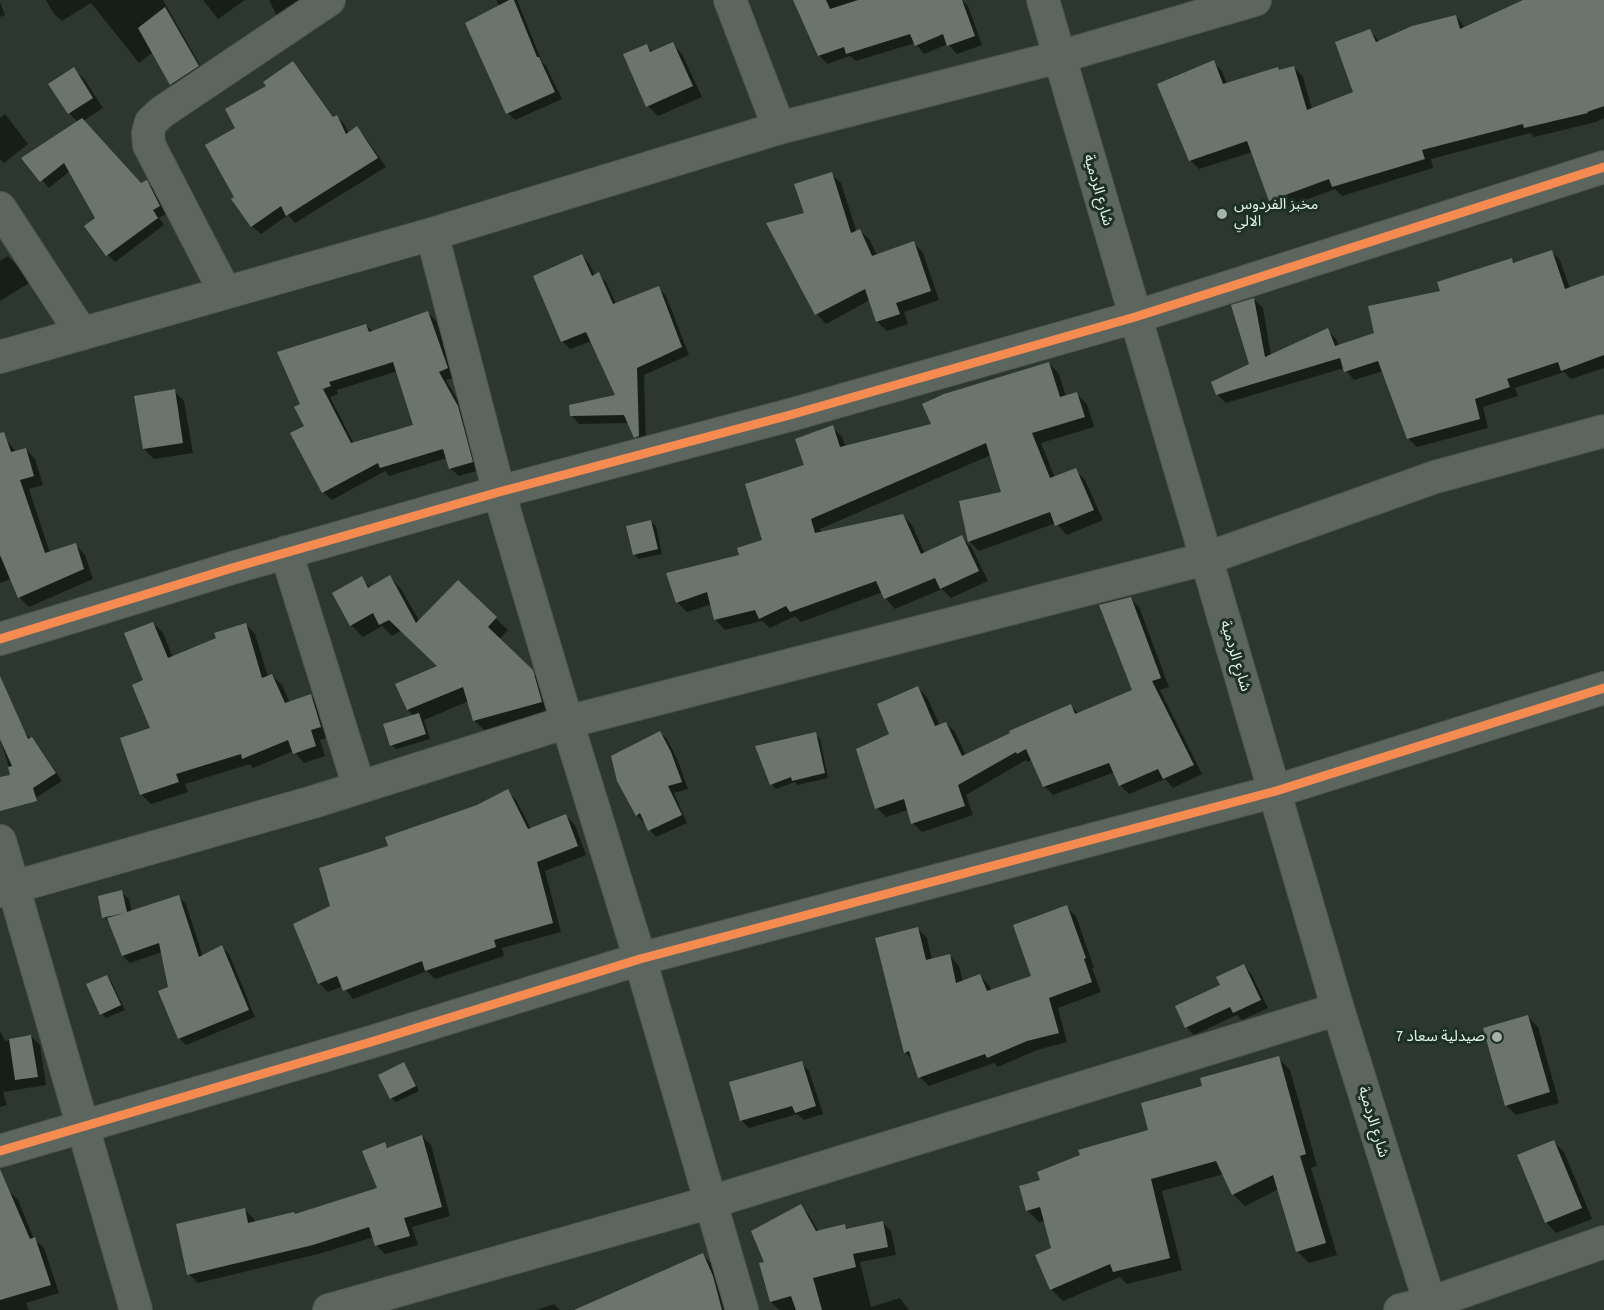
<!DOCTYPE html>
<html>
<head>
<meta charset="utf-8">
<style>
  body { margin:0 }
  canvas { display:block; background:#2c372f }
</style>
</head>
<body>
<canvas width="1604" height="1310"></canvas>
<script>
const c = document.querySelector('canvas').getContext('2d');
c.lineJoin = 'round';
function fill(path, color) {
  c.fillStyle = color;
  c.fill(path, 'evenodd');
}
function toPath(rows) {
  const path = new Path2D();
  for (const r of rows) {
    path.moveTo(r[0], r[1]);
    for (let i = 2; i < r.length; i += 2) path.lineTo(r[i], r[i + 1]);
  }
  return path;
}
function strokePath(path, color, width, dash) {
  c.strokeStyle = color;
  c.lineWidth = width;
  c.lineCap = dash ? 'butt' : 'round';
  c.setLineDash(dash || []);
  c.stroke(path);
}
function label(font, color, halo, rows, align = 'center') {
  c.font = font + ' "Archivo Narrow","Noto Sans Arabic",sans-serif';
  c.lineWidth = 6;
  c.setLineDash([]);
  c.textBaseline = 'middle';
  c.strokeStyle = halo;
  c.fillStyle = color;
  for (const [text, x, y, turn = 0] of rows) {
    c.save();
    c.translate(x, y);
    c.rotate((+turn || 0) * Math.PI / 180);
    c.textAlign = isNaN(turn) ? turn : align;
    if (halo) c.strokeText(text, 0, 0);
    c.fillText(text, 0, 0);
    c.restore();
  }
}
fill(toPath([
  [46,0,163,0,205,74,179,92,171,84,153,52,139,63,91,3,62,21,54,14],
  [203,0,245,0,218,19],
  [269,0,308,0,286,24,276,14],
  [496,0,517,0,542,62,546,66,562,99,515,120,508,113,500,7],
  [795,0,962,0,968,6,982,45,957,54,948,44,924,54,915,43,856,61,850,56,827,64,819,55],
  [1526,0,1604,0,1604,118,1596,122,1534,137,1530,133,1431,159,1433,168,1342,196,1335,189,1279,210,1270,201,1252,152,1199,169,1190,160,1213,62,1222,71,1227,84,1278,69,1280,71,1294,67,1303,77,1312,109,1355,93,1370,31,1380,42,1456,16,1465,28],
  [0,2,5,15,0,17],
  [672,44,682,54,702,97,658,116,648,106,646,46,653,52],
  [293,63,301,71,334,118,337,117,345,125,349,134,357,128,365,137,386,167,295,223,288,215,261,234,252,226,236,198,237,128,268,87],
  [74,69,84,79,103,108,83,121,141,185,147,182,154,189,166,214,159,218,164,225,115,262,108,255,96,218,70,171,49,188,23,158,78,122,69,113],
  [5,114,28,144,4,163,0,159,0,118],
  [831,174,841,183,857,233,860,231,870,240,877,256,914,243,923,253,939,300,904,312,908,324,887,331,877,322,870,300,826,324,817,314,768,224,806,214],
  [1552,252,1560,260,1570,289,1604,277,1604,368,1571,379,1564,372,1515,388,1518,396,1483,407,1488,428,1417,447,1408,438,1383,371,1354,380,1344,368,1226,403,1217,394,1251,365,1254,299,1263,308,1271,356,1327,330,1336,339,1339,346,1375,334,1442,292,1511,260,1515,263],
  [8,256,17,265,29,283,0,301,0,261],
  [582,256,589,263,595,276,598,274,606,282,616,304,658,288,666,296,689,355,644,375,646,444,643,445,635,437,629,423,579,424,572,416,617,396,592,341,570,349,562,341],
  [428,312,436,321,456,377,446,380,466,415,480,470,459,476,450,468,447,458,389,476,385,471,332,500,323,492,306,426,302,404,366,325,373,332],
  [398,371,415,426,354,444,330,397,338,394,337,390],
  [1049,363,1059,374,1066,397,1077,394,1087,404,1094,427,1041,443,1055,478,1075,470,1085,480,1103,520,1067,535,1056,523,979,551,969,541,1003,493,991,455,820,529,821,533,902,515,912,525,925,554,961,537,970,546,970,544,988,581,951,598,942,589,895,609,885,598,883,592,801,622,795,616,770,628,762,621,725,630,715,619,712,604,687,612,677,602,764,540,806,466,832,427,842,437,846,447,933,425],
  [174,391,184,401,193,453,154,459,144,449],
  [6,439,16,452,26,449,35,459,43,485,29,489,50,553,76,545,85,555,93,579,29,607,19,597,11,579,0,583,0,441],
  [651,521,656,526,662,554,639,559,634,554],
  [390,577,401,589,420,622,458,582,508,630,499,640,544,684,553,713,486,732,474,720,469,701,424,720,430,739,396,749,392,745,414,716,408,710,397,685,440,667,402,630,392,636,382,626,363,637,351,625,361,578,371,588],
  [1130,598,1139,607,1169,687,1160,690,1202,774,1173,788,1165,779,1129,794,1120,785,1115,772,1053,795,1044,786,1033,759,1027,762,1026,760,966,795,973,815,922,832,913,823,908,810,886,817,877,808,891,734,918,688,927,697,940,726,946,723,955,732,966,756,1071,706,1079,714,1133,691],
  [153,623,163,633,173,658,245,624,255,634,268,677,272,675,282,685,290,703,311,696,321,706,330,737,320,740,325,756,304,763,294,751,253,768,250,764,185,784,188,792,151,804,141,794,152,729,145,681],
  [24,732,39,747,62,781,25,805,18,798,1,741],
  [660,733,667,739,678,761,688,789,674,793,687,823,656,837,637,815],
  [815,734,820,739,828,778,798,785,795,782,776,789,772,784,757,747],
  [507,791,516,800,531,829,566,816,575,825,586,855,545,871,561,932,502,948,504,956,435,979,427,971,353,999,343,986,328,992,319,983,332,907,390,847],
  [121,892,129,899,132,912,178,897,186,904,203,957,222,947,229,954,255,1017,186,1045,179,1038,162,952,130,963,123,956,111,925,104,917],
  [1066,907,1076,916,1094,968,1092,968,1101,992,1058,1008,1067,1042,1037,1050,998,1067,994,1063,929,1086,920,1077,914,1061,905,1052,918,929,927,938,932,960,950,956,959,966,963,982,979,975,989,985,992,991,1033,977],
  [1244,966,1251,974,1268,1008,1242,1020,1237,1015,1194,1035,1186,1027,1222,986],
  [107,976,111,981,125,1010,106,1018,102,1014],
  [1528,1017,1538,1027,1559,1103,1516,1115,1506,1105],
  [0,1031,5,1041,31,1036,40,1045,46,1085,3,1092,7,1105,0,1107],
  [1278,1058,1290,1070,1317,1166,1311,1168,1337,1255,1309,1263,1297,1251,1279,1189,1245,1206,1233,1194,1224,1174,1162,1191,1182,1270,1127,1284,1120,1277,1063,1301,1051,1289,1053,1249,1045,1221,1039,1222,1027,1210,1042,1181,1150,1131,1204,1087],
  [801,1063,809,1071,823,1114,804,1120,797,1114,749,1128,741,1120],
  [404,1064,408,1069,419,1091,396,1102,391,1098],
  [422,1136,431,1145,450,1216,412,1227,418,1245,385,1254,376,1245,374,1237,322,1253,198,1283,189,1274,245,1210,254,1219,255,1223,296,1215,379,1189,384,1144,389,1148],
  [1554,1142,1564,1152,1592,1219,1556,1233,1546,1222],
  [9,1191,18,1200,34,1239,44,1248,59,1293,26,1303,29,1310,0,1310,0,1195],
  [800,1206,808,1214,819,1232,844,1225,849,1230,883,1223,891,1231,896,1255,860,1262,871,1307,900,1298,909,1310,779,1310,771,1302,766,1263],
  [703,1255,711,1263,721,1286,726,1310,578,1310],
  [554,1304,560,1310,536,1310]
]), '#0007');
fill(toPath([
  [509,0,514,0,537,57,539,57,555,92,506,114,465,23],
  [793,0,826,0,830,9,858,0,962,0,975,36,947,46,943,34,915,46,910,34,846,54,844,47,818,56],
  [1523,0,1604,0,1604,106,1587,112,1588,113,1524,128,1523,124,1422,150,1425,159,1332,187,1329,179,1269,201,1247,141,1189,161,1157,84,1214,60,1223,84,1278,67,1279,70,1294,66,1307,110,1353,92,1335,42,1370,29,1376,42,1412,26,1456,15,1460,29],
  [165,7,199,66,170,85,138,28],
  [673,42,693,86,646,107,623,54,647,44,650,52],
  [293,61,333,117,337,115,346,134,357,126,378,158,286,216,281,206,251,227,231,199,234,197,205,145,235,128,225,109,266,86,263,82],
  [74,67,93,98,68,114,48,84],
  [82,118,141,183,147,180,160,206,153,210,158,218,106,256,84,226,95,218,64,163,40,182,21,158],
  [832,172,851,233,860,229,872,256,914,241,931,291,896,303,900,314,876,322,865,289,815,315,766,223,804,213,794,184],
  [1552,250,1565,289,1604,275,1604,355,1561,371,1558,362,1507,379,1510,387,1475,399,1480,419,1407,439,1378,361,1344,372,1340,358,1216,395,1211,382,1249,364,1231,305,1254,298,1265,357,1328,328,1335,346,1374,333,1368,306,1440,291,1437,282,1512,258,1513,263],
  [582,254,592,276,599,272,613,304,659,286,682,347,637,368,639,436,634,438,624,415,570,416,569,405,615,395,586,332,561,342,533,276],
  [428,311,448,368,439,372,458,406,473,462,449,469,443,449,380,468,378,463,322,493,290,433,304,426,294,407,300,404,277,352,366,324,369,332],
  [393,362,413,425,351,443,323,389,331,386,329,382],
  [1049,362,1060,397,1077,392,1085,417,1032,433,1050,478,1076,468,1094,510,1055,526,1050,512,968,542,959,501,1001,492,986,443,811,519,815,533,903,514,921,554,962,535,979,571,940,589,935,578,884,599,876,581,790,612,786,606,759,619,755,610,714,620,707,592,676,603,666,573,739,555,737,548,762,540,745,484,804,465,795,439,833,425,840,447,931,424,922,404,944,394],
  [175,389,183,443,143,449,134,396],
  [4,432,11,452,26,448,34,476,20,480,45,553,76,543,84,569,18,598,0,555,0,433],
  [651,520,658,549,633,555,626,526],
  [390,575,416,623,458,580,497,617,488,627,533,670,542,702,473,721,463,687,407,710,395,684,437,666,389,620,379,625,373,613,350,626,332,593,362,576,368,588],
  [1131,597,1161,678,1152,681,1194,765,1163,779,1158,769,1119,786,1109,763,1043,787,1026,749,1017,754,1016,752,958,785,965,806,911,824,904,799,875,809,856,749,889,734,877,704,918,686,935,726,946,722,962,756,1010,733,1009,731,1071,704,1075,714,1132,690,1099,605],
  [153,622,168,658,216,638,214,633,246,623,262,678,272,674,285,703,311,694,321,727,311,730,316,746,293,754,288,740,242,759,241,754,176,774,179,782,140,795,120,738,150,728,132,685,143,680,124,633],
  [0,676,28,739,32,737,56,773,33,788,37,801,0,811,0,777,10,775,8,767,12,766,0,739],
  [419,713,426,734,390,746,383,724],
  [660,731,671,752,682,782,668,786,682,815,648,831,640,813,636,816,617,781,611,756],
  [816,732,825,773,792,781,791,777,770,785,755,746],
  [508,789,528,829,566,814,578,846,537,862,553,923,494,940,496,947,425,971,422,961,343,991,337,976,318,984,293,924,330,906,319,868,388,846,385,837,477,805],
  [122,890,127,912,179,895,199,957,222,945,249,1010,178,1039,158,991,168,987,159,943,122,956,107,918,124,913,102,918,98,896],
  [1067,905,1086,958,1084,959,1092,982,1049,998,1059,1033,1027,1041,987,1058,985,1054,918,1078,909,1051,904,1053,875,938,918,927,926,960,950,954,956,983,980,974,987,991,1031,976,1013,925],
  [1244,964,1261,1000,1233,1013,1230,1007,1185,1028,1175,1006,1220,985,1216,977],
  [107,975,121,1005,100,1015,86,984],
  [1528,1015,1550,1092,1505,1106,1483,1028],
  [31,1035,38,1077,15,1080,9,1039],
  [1279,1056,1306,1154,1300,1156,1326,1243,1296,1252,1273,1175,1232,1195,1216,1161,1151,1179,1170,1258,1113,1272,1110,1264,1050,1290,1035,1255,1051,1248,1040,1207,1026,1211,1019,1186,1040,1180,1037,1172,1080,1155,1078,1150,1148,1130,1141,1103,1202,1086,1200,1078],
  [802,1061,816,1106,795,1113,792,1106,740,1121,729,1082],
  [404,1062,416,1086,390,1099,378,1075],
  [422,1135,442,1207,404,1218,410,1236,375,1246,369,1227,313,1245,187,1275,176,1224,245,1208,248,1223,294,1212,295,1214,377,1188,362,1151,385,1142,387,1148],
  [1554,1140,1582,1208,1545,1223,1517,1155],
  [0,1169,30,1239,35,1237,51,1285,0,1300],
  [801,1204,816,1231,845,1224,846,1229,883,1221,888,1247,853,1254,856,1267,813,1278,822,1310,796,1310,791,1296,770,1302,759,1263,764,1262,751,1231],
  [703,1253,713,1276,722,1310,574,1310]
]), '#6b756e');
const street = toPath([
  [730,0,779,128],
  [1043,0,1338,1009,1432,1310],
  [0,208,82,334],
  [432,234,499,492,567,722,640,959,742,1310],
  [225,292,149,145,148,133,151,122,162,112,329,0],
  [0,357,432,234,779,128,1059,57,1255,0],
  [286,552,359,787],
  [0,639,232,568,499,492,790,415,1135,317,1604,167],
  [0,841,136,1310],
  [0,891,313,802,567,722,1205,559,1435,477,1604,431],
  [0,1151,371,1042,640,959,1276,791,1604,688],
  [329,1310,711,1202,1338,1009],
  [1400,1310,1430,1303,1604,1242]
]);
strokePath(street, '#4b554e', 34);
strokePath(street, '#5d655f', 32);
strokePath(toPath([
  [0,639,232,568,499,492,790,415,1135,317,1604,167],
  [0,1151,371,1042,640,959,1276,791,1604,688]
]), '#f68b52', 9);
for (const [x, y, r, color] of [
  [1222,214,6,"#a6b1a9"],
  [1497,1037,6,"#a6b1a9"]
]) {
  const dot = new Path2D();
  dot.arc(x, y, r, 0, 2 * Math.PI);
  c.fillStyle = color;
  c.fill(dot);
  strokePath(dot, '#1d3024', 2);
}
label('15px', '#e7f3ea', '#1d3024', [
  ["شارع الردمية",1098,190,74],
  ["شارع الردمية",1235,656,73],
  ["شارع الردمية",1373,1122,73]
]);
label('15px', '#e7f3ea', '#1d3024', [
  ["مخبز الفردوس",1234,205],
  ["الالي",1234,222],
  ["صيدلية سعاد 7",1485,1037,"right"]
], 'left');
</script>
</body>
</html>
